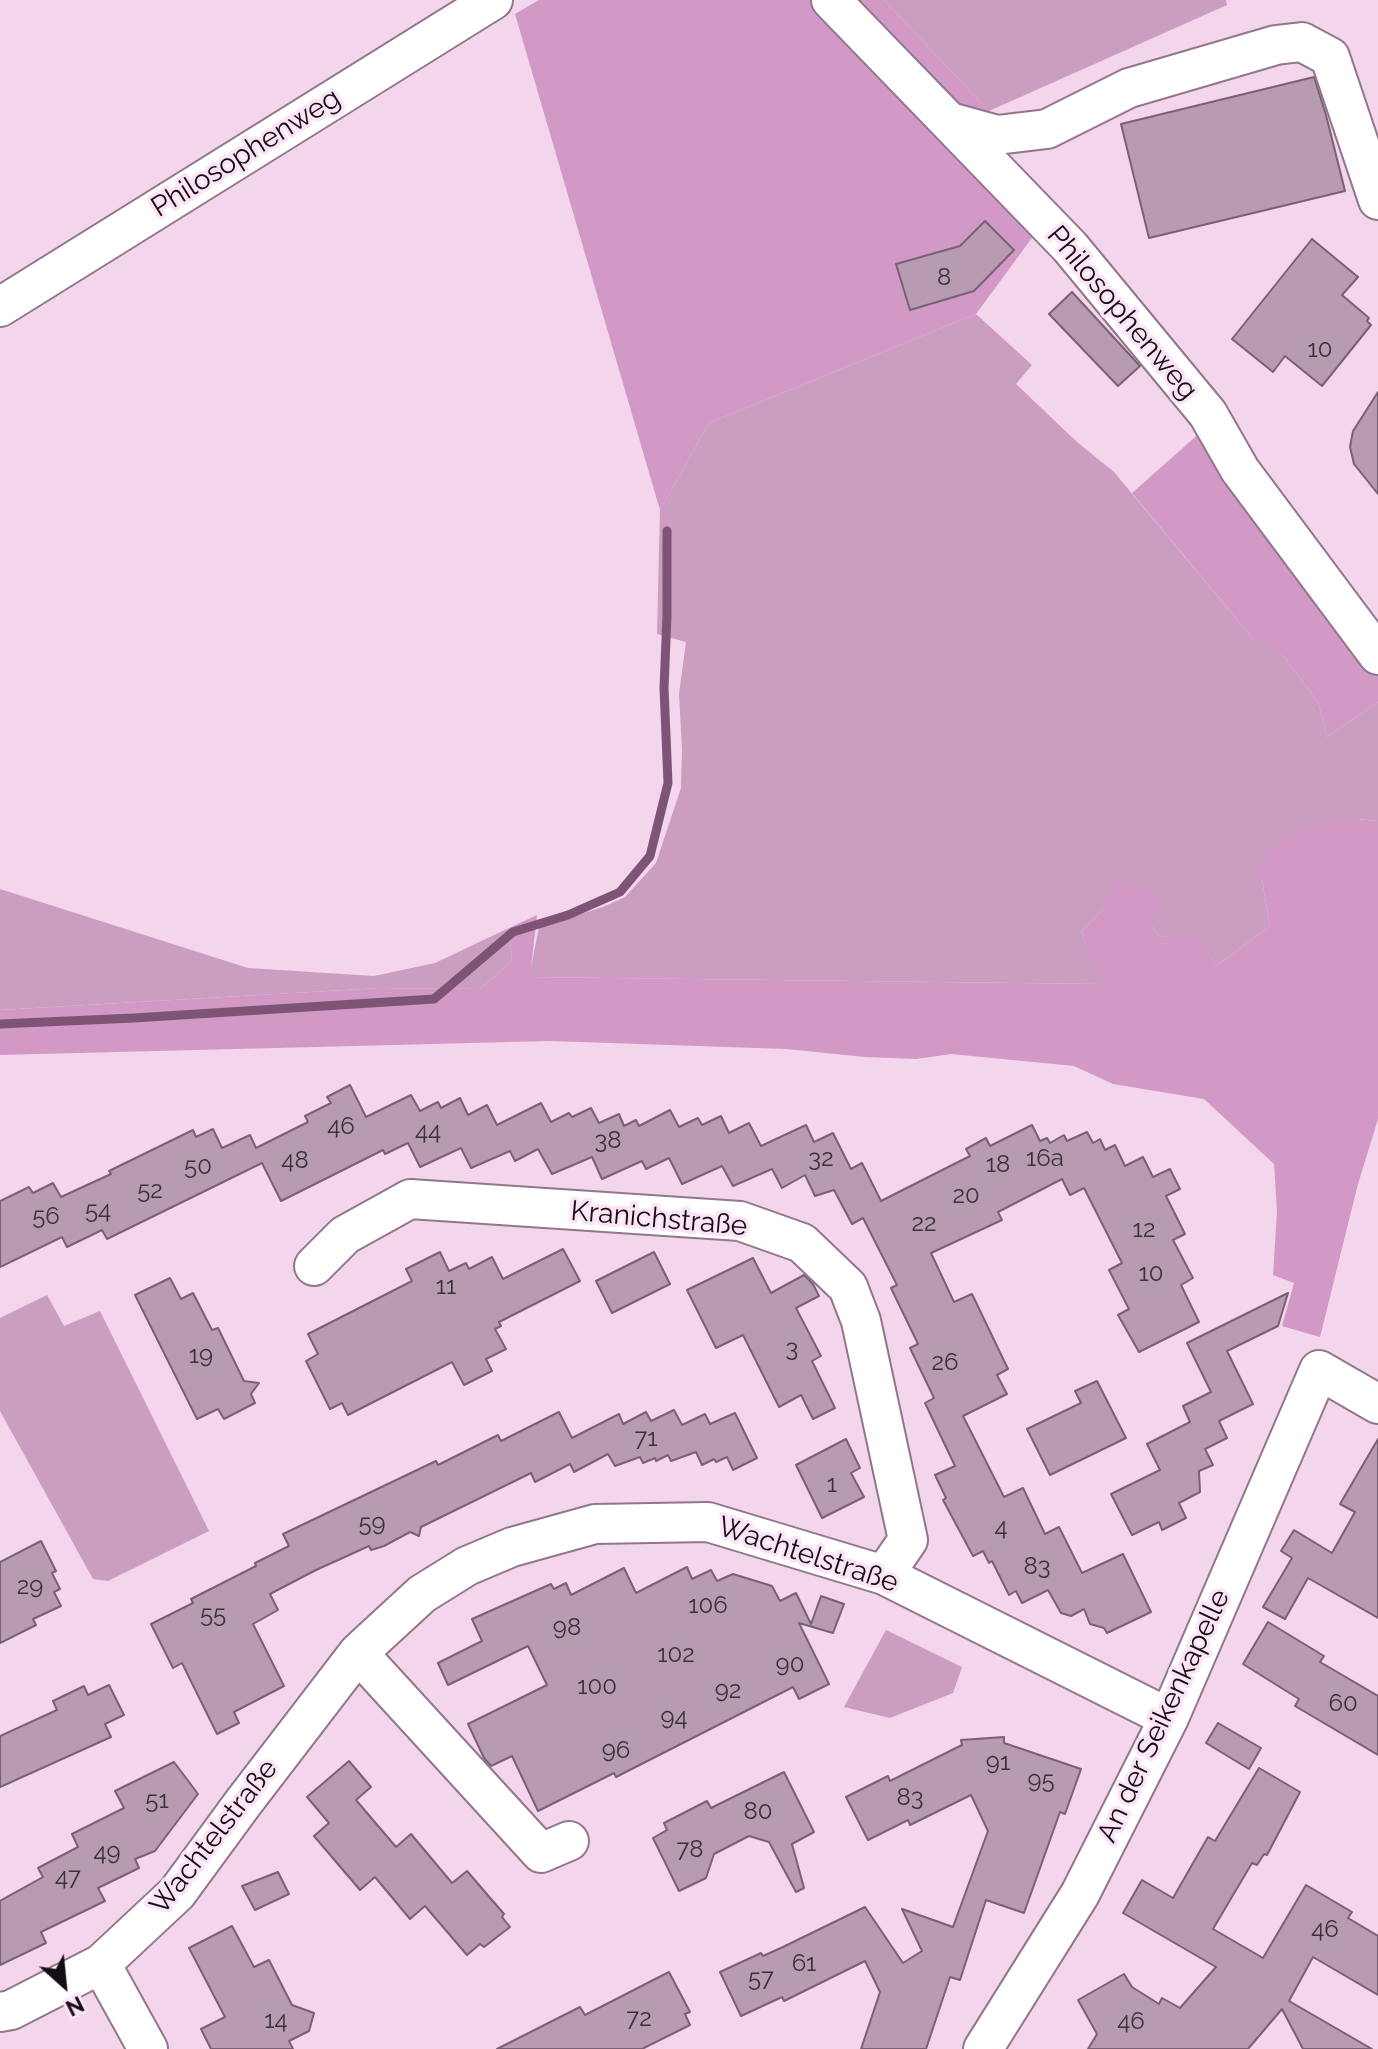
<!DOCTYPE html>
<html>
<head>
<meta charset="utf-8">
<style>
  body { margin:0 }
  #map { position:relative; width:1378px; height:2049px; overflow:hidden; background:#f3d5ec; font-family:Raleway,sans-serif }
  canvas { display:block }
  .north { position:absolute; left:24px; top:1945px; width:80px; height:80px; -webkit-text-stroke:6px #fce4f7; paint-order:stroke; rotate:153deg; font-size:22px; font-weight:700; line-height:32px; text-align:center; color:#160c14 }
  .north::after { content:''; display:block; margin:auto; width:28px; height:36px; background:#160c14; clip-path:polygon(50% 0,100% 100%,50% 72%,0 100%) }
</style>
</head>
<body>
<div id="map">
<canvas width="1378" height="2049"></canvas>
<div class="north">N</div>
</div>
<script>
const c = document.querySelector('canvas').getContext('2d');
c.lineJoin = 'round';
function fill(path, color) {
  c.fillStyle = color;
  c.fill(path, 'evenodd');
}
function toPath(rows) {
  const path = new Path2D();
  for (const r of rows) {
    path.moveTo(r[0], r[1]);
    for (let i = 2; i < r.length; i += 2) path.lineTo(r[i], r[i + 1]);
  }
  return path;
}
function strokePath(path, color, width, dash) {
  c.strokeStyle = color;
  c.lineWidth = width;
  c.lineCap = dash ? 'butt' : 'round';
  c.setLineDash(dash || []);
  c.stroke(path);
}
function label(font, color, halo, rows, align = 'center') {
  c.font = font + ' Raleway,sans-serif';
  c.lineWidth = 7;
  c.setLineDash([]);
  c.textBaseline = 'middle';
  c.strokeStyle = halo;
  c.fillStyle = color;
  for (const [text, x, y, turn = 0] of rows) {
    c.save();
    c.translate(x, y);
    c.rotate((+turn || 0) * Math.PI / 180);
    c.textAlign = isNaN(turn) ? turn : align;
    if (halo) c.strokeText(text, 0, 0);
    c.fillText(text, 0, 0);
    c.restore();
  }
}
fill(toPath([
  [884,0,1226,0,1227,5,989,111],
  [976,314,1032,365,1016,384,1077,442,1114,472,1253,639,1259,638,1284,657,1318,702,1327,737,1378,702,1378,821,1357,819,1262,879,1270,926,1216,966,1201,940,1159,936,1152,926,1103,909,1081,932,1102,984,529,977,539,927,603,907,625,897,656,863,681,788,682,749,679,694,686,642,657,634,660,510,709,423],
  [0,889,248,968,374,976,435,963,509,928,512,961,480,989,379,988,0,1010],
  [47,1295,64,1326,100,1311,209,1531,108,1581,93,1579,0,1411,0,1318],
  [886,1630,962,1667,953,1693,890,1718,844,1707]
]), '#cb9dc1');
fill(toPath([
  [539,0,884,0,989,111,993,149,1040,227,976,314,709,423,660,510,515,14],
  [1220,415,1378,640,1378,702,1327,737,1318,702,1284,657,1259,639,1253,639,1132,493],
  [1357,819,1378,821,1378,1119,1358,1184,1320,1337,1282,1326,1294,1283,1273,1275,1277,1211,1274,1164,1204,1099,1113,1084,1074,1066,951,1054,916,1059,865,1057,786,1049,550,1041,0,1055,0,1010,379,988,480,989,512,961,509,928,537,915,530,977,1101,984,1081,932,1103,909,1116,883,1152,889,1162,907,1152,926,1159,936,1201,939,1216,966,1270,926,1262,879,1253,871,1277,844,1311,823]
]), '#d299c7');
strokePath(toPath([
  [0,1024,134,1018,434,999,513,932,568,915,620,892,650,856,668,783,664,688,667,616,667,531]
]), '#7d5475', 9);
const building = toPath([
  [1314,77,1326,115,1345,191,1149,238,1121,124,1314,77],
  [985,221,1014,250,974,291,910,310,896,264,960,246,985,221],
  [1312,239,1358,277,1342,295,1369,318,1367,321,1371,325,1322,386,1285,356,1273,372,1232,339,1312,239],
  [1072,292,1140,366,1118,386,1049,314,1072,292],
  [1378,392,1378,494,1354,464,1350,447,1353,431,1378,392],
  [350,1085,366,1117,411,1095,420,1111,438,1102,441,1108,460,1098,468,1115,487,1105,497,1125,541,1103,551,1122,569,1113,572,1117,591,1108,599,1123,619,1114,624,1126,636,1120,639,1126,670,1110,679,1127,698,1118,702,1125,721,1116,729,1133,749,1123,761,1146,806,1125,814,1142,833,1133,851,1169,862,1163,881,1201,970,1156,966,1149,986,1138,990,1146,1032,1125,1040,1141,1047,1138,1050,1143,1064,1135,1067,1141,1087,1132,1093,1143,1100,1139,1105,1150,1115,1145,1125,1166,1143,1157,1153,1177,1170,1169,1180,1189,1166,1196,1185,1234,1173,1240,1193,1278,1181,1285,1199,1322,1139,1352,1118,1315,1129,1309,1109,1270,1122,1263,1084,1188,1070,1195,1062,1179,998,1212,1002,1220,931,1253,954,1302,972,1294,1008,1369,997,1375,1007,1394,963,1416,1004,1497,1023,1488,1045,1534,1059,1527,1082,1573,1123,1554,1151,1612,1107,1633,1104,1628,1090,1624,1084,1609,1071,1616,1061,1613,1048,1590,1022,1603,1016,1591,1009,1595,992,1561,989,1563,983,1551,973,1556,943,1500,946,1498,935,1475,955,1466,925,1403,934,1398,910,1348,918,1344,891,1288,897,1285,863,1218,852,1224,834,1190,815,1196,805,1175,782,1188,772,1169,733,1186,722,1166,682,1184,669,1158,646,1169,642,1161,602,1179,592,1157,552,1174,538,1149,515,1161,510,1151,471,1168,461,1148,420,1167,408,1143,385,1154,383,1150,281,1201,262,1163,107,1239,102,1230,67,1247,62,1237,0,1267,0,1201,29,1187,33,1193,53,1183,61,1197,111,1174,109,1171,193,1130,196,1137,213,1129,222,1148,250,1135,256,1148,308,1122,305,1116,331,1103,327,1097,350,1085],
  [563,1249,580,1281,499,1322,501,1326,495,1329,506,1349,486,1359,492,1371,464,1385,452,1362,348,1415,342,1403,330,1409,306,1361,318,1354,308,1334,412,1281,406,1269,440,1252,449,1271,466,1263,469,1269,492,1257,503,1279,563,1249],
  [654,1252,670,1284,612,1313,596,1281,654,1252],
  [753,1258,771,1293,804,1275,813,1284,819,1296,796,1308,821,1356,812,1361,835,1408,813,1419,801,1395,779,1407,743,1335,716,1348,687,1290,753,1258],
  [170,1278,181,1299,193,1293,212,1330,218,1328,244,1381,259,1383,251,1394,255,1403,224,1419,218,1409,197,1419,135,1295,170,1278],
  [1288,1293,1278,1326,1227,1351,1253,1404,1219,1421,1227,1438,1205,1449,1213,1465,1199,1471,1200,1492,1179,1503,1186,1518,1162,1530,1159,1522,1132,1535,1111,1494,1160,1470,1147,1444,1190,1422,1183,1406,1211,1392,1187,1343,1288,1293],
  [1097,1381,1126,1438,1050,1475,1027,1429,1081,1403,1075,1391,1097,1381],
  [674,1410,682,1425,705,1414,710,1424,735,1413,757,1458,733,1470,727,1457,716,1462,714,1459,702,1465,696,1452,671,1461,668,1455,656,1461,655,1458,643,1463,640,1457,615,1466,608,1454,574,1472,570,1464,535,1482,531,1473,421,1527,419,1536,410,1532,384,1546,371,1550,369,1546,316,1570,270,1594,278,1610,253,1624,284,1686,234,1712,239,1723,217,1734,182,1663,173,1668,151,1624,193,1603,191,1599,256,1566,255,1563,289,1546,283,1534,436,1461,438,1465,498,1435,501,1441,559,1412,572,1438,619,1414,623,1424,646,1412,651,1421,674,1410],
  [846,1439,860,1468,851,1473,864,1497,822,1518,796,1465,846,1439],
  [1378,1439,1378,1618,1308,1578,1285,1619,1263,1607,1292,1558,1281,1551,1294,1530,1332,1553,1355,1512,1340,1504,1378,1439],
  [41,1541,56,1571,52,1573,60,1589,54,1592,61,1606,33,1619,36,1625,0,1643,0,1562,41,1541],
  [687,1567,692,1579,711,1570,717,1581,733,1574,772,1586,780,1601,796,1593,811,1624,821,1596,844,1604,833,1633,799,1623,829,1684,799,1699,793,1687,616,1777,614,1773,538,1811,512,1756,491,1766,484,1758,468,1724,547,1685,528,1646,448,1685,438,1663,482,1641,472,1619,551,1584,554,1589,566,1583,571,1595,624,1568,636,1593,687,1567],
  [1268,1622,1324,1656,1320,1662,1378,1696,1378,1755,1295,1706,1299,1699,1243,1664,1268,1622],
  [109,1685,124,1715,105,1724,111,1737,0,1787,0,1736,57,1710,53,1701,84,1686,88,1695,109,1685],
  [1218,1723,1261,1748,1249,1769,1206,1743,1218,1723],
  [1004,1737,1004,1743,1081,1769,1065,1814,1060,1812,1024,1913,986,1900,960,1980,950,1977,926,2049,861,2049,880,1992,865,1961,784,2001,782,1997,741,2016,720,1972,761,1953,763,1956,783,1947,865,1907,903,1963,922,1951,902,1909,953,1927,988,1831,971,1795,910,1825,908,1820,868,1840,846,1797,888,1776,890,1781,962,1745,961,1740,1004,1737],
  [349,1761,371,1787,356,1800,396,1847,411,1834,452,1883,467,1871,504,1914,502,1917,510,1927,484,1947,480,1944,467,1955,425,1906,410,1919,375,1877,360,1890,314,1836,329,1823,307,1797,349,1761],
  [174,1762,198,1794,155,1851,135,1859,139,1868,98,1888,105,1901,41,1932,46,1943,0,1965,0,1901,43,1877,38,1868,78,1847,72,1834,124,1808,115,1791,174,1762],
  [1259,1768,1300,1792,1267,1855,1264,1854,1257,1865,1252,1863,1213,1929,1263,1958,1306,1885,1352,1912,1348,1918,1378,1936,1378,1995,1313,1957,1289,2001,1372,2049,1303,2049,1282,2009,1248,2049,1088,2049,1097,2034,1078,2000,1124,1974,1132,1987,1159,2004,1162,1998,1180,2008,1216,1967,1123,1913,1142,1880,1173,1898,1208,1837,1215,1841,1259,1768],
  [784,1772,814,1832,792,1844,804,1888,796,1892,769,1842,749,1836,714,1854,706,1878,679,1891,653,1838,667,1830,664,1823,707,1801,711,1808,784,1772],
  [278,1872,289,1894,255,1910,242,1886,278,1872],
  [232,1926,254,1967,269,1960,292,2005,314,2013,309,2031,289,2041,293,2049,211,2049,201,2029,225,2017,189,1948,232,1926],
  [669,1972,690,2012,685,2014,690,2025,642,2049,497,2049,580,2007,585,2015,669,1972]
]);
fill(building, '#b79bb1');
strokePath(building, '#7a6075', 2);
const minor = toPath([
  [831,0,1070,247,1208,414,1240,470,1378,655],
  [950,122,997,135,1047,129,1129,88,1276,45,1302,42,1330,57,1378,200],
  [0,307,493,0],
  [314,1266,345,1235,410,1199,740,1221,802,1243,848,1287,861,1321,908,1540,884,1575],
  [358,1653,541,1853,569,1841],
  [101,1964,148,2049],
  [0,2012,11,2010,101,1964,177,1893,243,1803,358,1653,422,1594,467,1566,512,1547,595,1524,708,1522,884,1575,1169,1718],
  [983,2049,1080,1894,1169,1718,1319,1370,1378,1404]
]);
strokePath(minor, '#92778c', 42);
strokePath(minor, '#fff', 38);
label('24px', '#3e303b', null, [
  ["8",944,278],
  ["10",1320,350],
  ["46",341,1127],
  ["44",428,1132],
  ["38",608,1141],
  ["32",821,1159],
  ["16a",1045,1159],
  ["48",295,1161],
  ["18",998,1165],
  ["50",198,1167],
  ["52",150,1191],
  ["20",966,1196],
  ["54",98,1211],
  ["56",46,1217],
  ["22",924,1224],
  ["12",1144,1230],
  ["10",1151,1274],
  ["11",446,1287],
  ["3",792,1349],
  ["19",201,1356],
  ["26",945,1363],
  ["71",646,1439],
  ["1",832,1485],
  ["59",372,1524],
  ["4",1001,1528],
  ["83",1037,1567],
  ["29",30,1587],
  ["106",708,1606],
  ["55",213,1615],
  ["98",567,1628],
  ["102",676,1655],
  ["90",790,1665],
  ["100",597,1687],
  ["92",728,1691],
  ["60",1343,1704],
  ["94",674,1718],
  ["96",616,1751],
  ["91",998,1763],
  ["95",1041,1781],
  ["83",910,1798],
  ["51",157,1801],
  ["80",758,1812],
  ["78",690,1850],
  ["49",107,1853],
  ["47",68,1878],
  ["46",1325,1930],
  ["61",804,1964],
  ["57",761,1979],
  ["72",639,2019],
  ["14",276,2021],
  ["46",1131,2022]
]);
label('28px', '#160c14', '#fce4f7', [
  ["Philosophenweg",246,153,-32],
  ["Philosophenweg",1122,313,50],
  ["Kranichstraße",659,1219,5],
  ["Wachtelstraße",808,1555,18],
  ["An der Seikenkapelle",1164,1716,-65],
  ["Wachtelstraße",214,1837,-52]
]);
</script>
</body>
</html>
